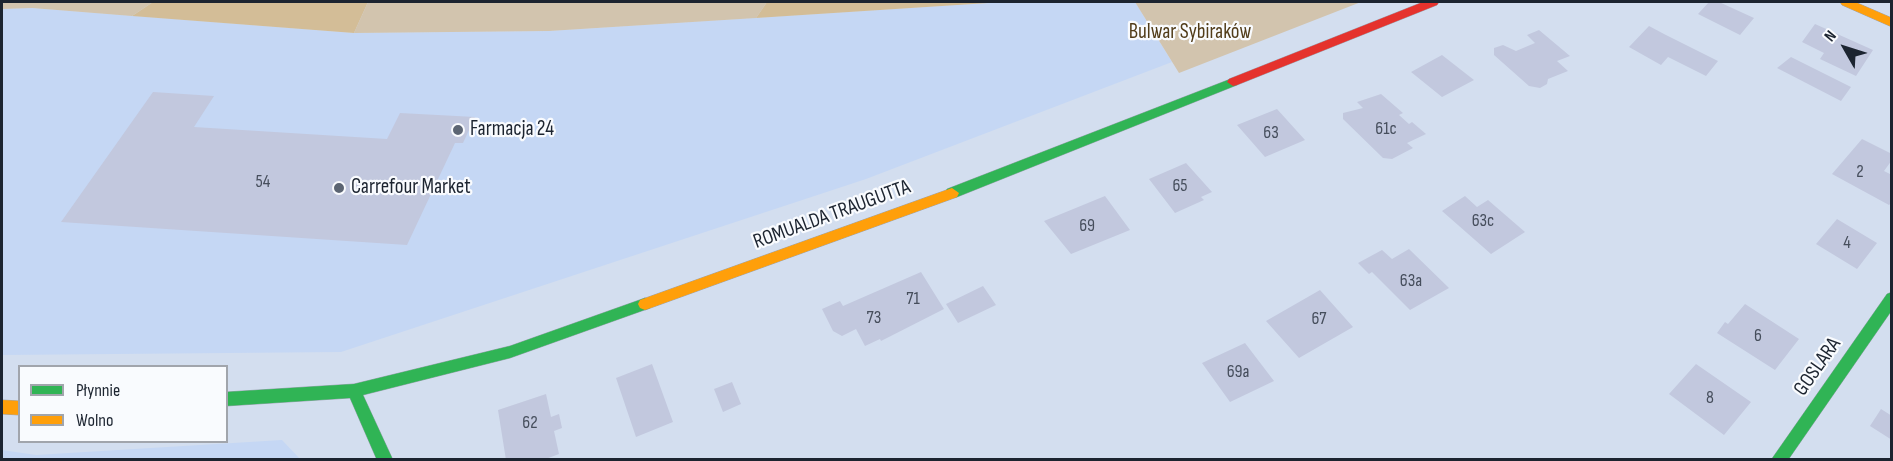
<!DOCTYPE html>
<html>
<head>
<meta charset="utf-8">
<style>
  body { margin:0 }
  #map { position:relative; width:1893px; height:461px; overflow:hidden; background:#d3deef; font-family:"Sofia Sans Condensed",sans-serif }
  canvas { display:block }
  .frame { position:absolute; inset:0; border:3px solid #1c2430; pointer-events:none }
  .legend { position:absolute; left:18px; top:365px; width:210px; height:78px; box-sizing:border-box; background:#f9fbfe; border:2px solid #a1a5ac; margin:0; padding:8px 10px; list-style:none; font-size:18px; color:#1c2430 }
  .legend li { display:flex; align-items:center; gap:12px; height:30px }
  .legend b { width:30px; border:2px solid #a1a5ac }
  .north { position:absolute; left:1815px; top:18px; width:60px; height:60px; -webkit-text-stroke:4px #f9fbfe; paint-order:stroke; rotate:309deg; font-size:16px; font-weight:700; line-height:24px; text-align:center; color:#1c2430 }
  .north::after { content:''; display:block; margin:auto; width:21px; height:27px; background:#1c2430; clip-path:polygon(50% 0,100% 100%,50% 72%,0 100%) }
</style>
</head>
<body>
<div id="map">
<canvas width="1893" height="461"></canvas>
<div class="frame"></div>
<ul class="legend">
<li><b style="height:8px;background:#30b455"></b>Płynnie</li>
<li><b style="height:8px;background:#ff9f0a"></b>Wolno</li>
</ul>
<div class="north">N</div>
</div>
<script>
const c = document.querySelector('canvas').getContext('2d');
c.lineJoin = 'round';
function fill(path, color) {
  c.fillStyle = color;
  c.fill(path, 'evenodd');
}
function toPath(rows) {
  const path = new Path2D();
  for (const r of rows) {
    path.moveTo(r[0], r[1]);
    for (let i = 2; i < r.length; i += 2) path.lineTo(r[i], r[i + 1]);
  }
  return path;
}
function strokePath(path, color, width, dash) {
  c.strokeStyle = color;
  c.lineWidth = width;
  c.lineCap = dash ? 'butt' : 'round';
  c.setLineDash(dash || []);
  c.stroke(path);
}
function label(font, color, halo, rows, align = 'center') {
  c.font = font + ' "Sofia Sans Condensed",sans-serif';
  c.lineWidth = 4.5;
  c.setLineDash([]);
  c.textBaseline = 'middle';
  c.strokeStyle = halo;
  c.fillStyle = color;
  for (const [text, x, y, turn = 0] of rows) {
    c.save();
    c.translate(x, y);
    c.rotate((+turn || 0) * Math.PI / 180);
    c.textAlign = isNaN(turn) ? turn : align;
    if (halo) c.strokeText(text, 0, 0);
    c.fillText(text, 0, 0);
    c.restore();
  }
}
fill(toPath([
  [1004,2,1135,2,1172,62,866,179,341,352,2,355,2,9,32,8,354,33,549,31],
  [282,440,300,459,2,459,2,450,36,455]
]), '#c5d7f4');
fill(toPath([
  [2,2,153,2,132,16,32,8,2,9],
  [368,2,767,2,756,18,549,31,354,33],
  [1135,2,1361,2,1179,73]
]), '#d2c4ae');
fill(toPath([
  [153,2,368,2,354,33,132,16],
  [767,2,1004,2,756,18]
]), '#d3bd97');
fill(toPath([
  [1709,2,1719,2,1754,18,1740,35,1698,14],
  [1815,24,1873,50,1856,76,1820,59,1824,53,1802,42],
  [1649,26,1664,34,1718,61,1706,76,1668,57,1661,65,1629,47],
  [1539,30,1570,56,1557,61,1568,71,1548,79,1547,84,1540,88,1529,86,1494,55,1494,48,1503,45,1516,51,1535,43,1527,35],
  [1442,55,1474,80,1442,97,1411,72],
  [1791,57,1851,87,1841,101,1777,68],
  [153,92,214,96,194,127,387,139,400,113,475,117,463,143,455,143,407,245,61,222],
  [1381,94,1403,113,1399,115,1409,124,1412,122,1426,134,1407,143,1413,148,1392,159,1383,158,1343,119,1343,113,1363,108,1357,102],
  [1277,109,1305,140,1265,157,1237,125],
  [1862,139,1892,154,1892,160,1884,171,1892,175,1892,202,1889,205,1832,174],
  [1186,163,1212,192,1201,197,1204,200,1175,213,1149,179],
  [1105,196,1130,230,1071,254,1044,221],
  [1465,196,1477,207,1488,200,1525,232,1491,254,1442,211],
  [1837,219,1877,243,1857,269,1816,244],
  [1409,249,1449,288,1410,310,1372,272,1369,274,1358,263,1382,250,1392,259],
  [921,272,944,309,881,341,880,339,865,346,856,329,842,336,833,331,822,309,840,301,843,306],
  [983,286,996,305,958,323,946,304],
  [1320,290,1353,327,1299,358,1266,321],
  [1745,304,1799,339,1775,370,1717,333,1725,322,1728,324],
  [1245,343,1274,381,1230,402,1202,363],
  [652,364,673,422,636,437,616,378],
  [1696,364,1751,402,1724,435,1669,394],
  [732,382,741,404,723,412,714,389],
  [546,394,551,417,559,414,562,428,554,431,559,454,543,460,506,460,498,410],
  [1881,409,1892,416,1892,440,1870,426]
]), '#c2c8de');
const fast = toPath([
  [1233,78,1239,82,1237,85,957,197,952,198,945,193,947,189,1233,78],
  [1892,292,1892,310,1788,460,1771,460,1887,294,1892,292],
  [645,298,650,300,652,304,650,308,510,358,363,395,393,460,377,460,350,398,226,406,226,392,354,384,510,346,645,298]
]);
const slow = toPath([
  [1840,2,1855,2,1892,18,1892,27,1842,5,1840,2],
  [952,188,959,193,957,197,645,310,640,308,638,304,640,300,952,188],
  [2,400,20,401,20,415,2,414,2,400]
]);
const jam = toPath([
  [1423,2,1439,2,1437,5,1237,85,1233,86,1227,82,1229,79,1423,2]
]);
strokePath(fast, '#9ba4b1', 1);
strokePath(slow, '#9ba4b1', 1);
strokePath(jam, '#9ba4b1', 1);
fill(fast, '#30b455');
fill(slow, '#ff9f0a');
fill(jam, '#e5322d');
for (const [x, y, r, color] of [
  [458,130,6,"#5c6573"],
  [339,188,6,"#5c6573"]
]) {
  const dot = new Path2D();
  dot.arc(x, y, r, 0, 2 * Math.PI);
  c.fillStyle = color;
  c.fill(dot);
  strokePath(dot, '#f9fbfe', 2);
}
label('18px', '#464e5c', null, [
  ["61c",1386,129],
  ["63",1271,133],
  ["2",1860,172],
  ["54",263,182],
  ["65",1180,186],
  ["63c",1483,221],
  ["69",1087,226],
  ["4",1847,243],
  ["63a",1411,281],
  ["71",913,299],
  ["73",874,318],
  ["67",1319,319],
  ["6",1758,336],
  ["69a",1238,372],
  ["8",1710,398],
  ["62",530,423]
]);
label('21px', '#513c19', '#f9fbfe', [
  ["Bulwar Sybiraków",1190,33]
]);
label('21px', '#1c2430', '#f9fbfe', [
  ["Farmacja 24",470,130],
  ["Carrefour Market",351,188]
], 'left');
label('21px', '#1c2430', '#f9fbfe', [
  ["ROMUALDA TRAUGUTTA",832,215,-20],
  ["GOSLARA",1818,367,-55]
]);
</script>
</body>
</html>
